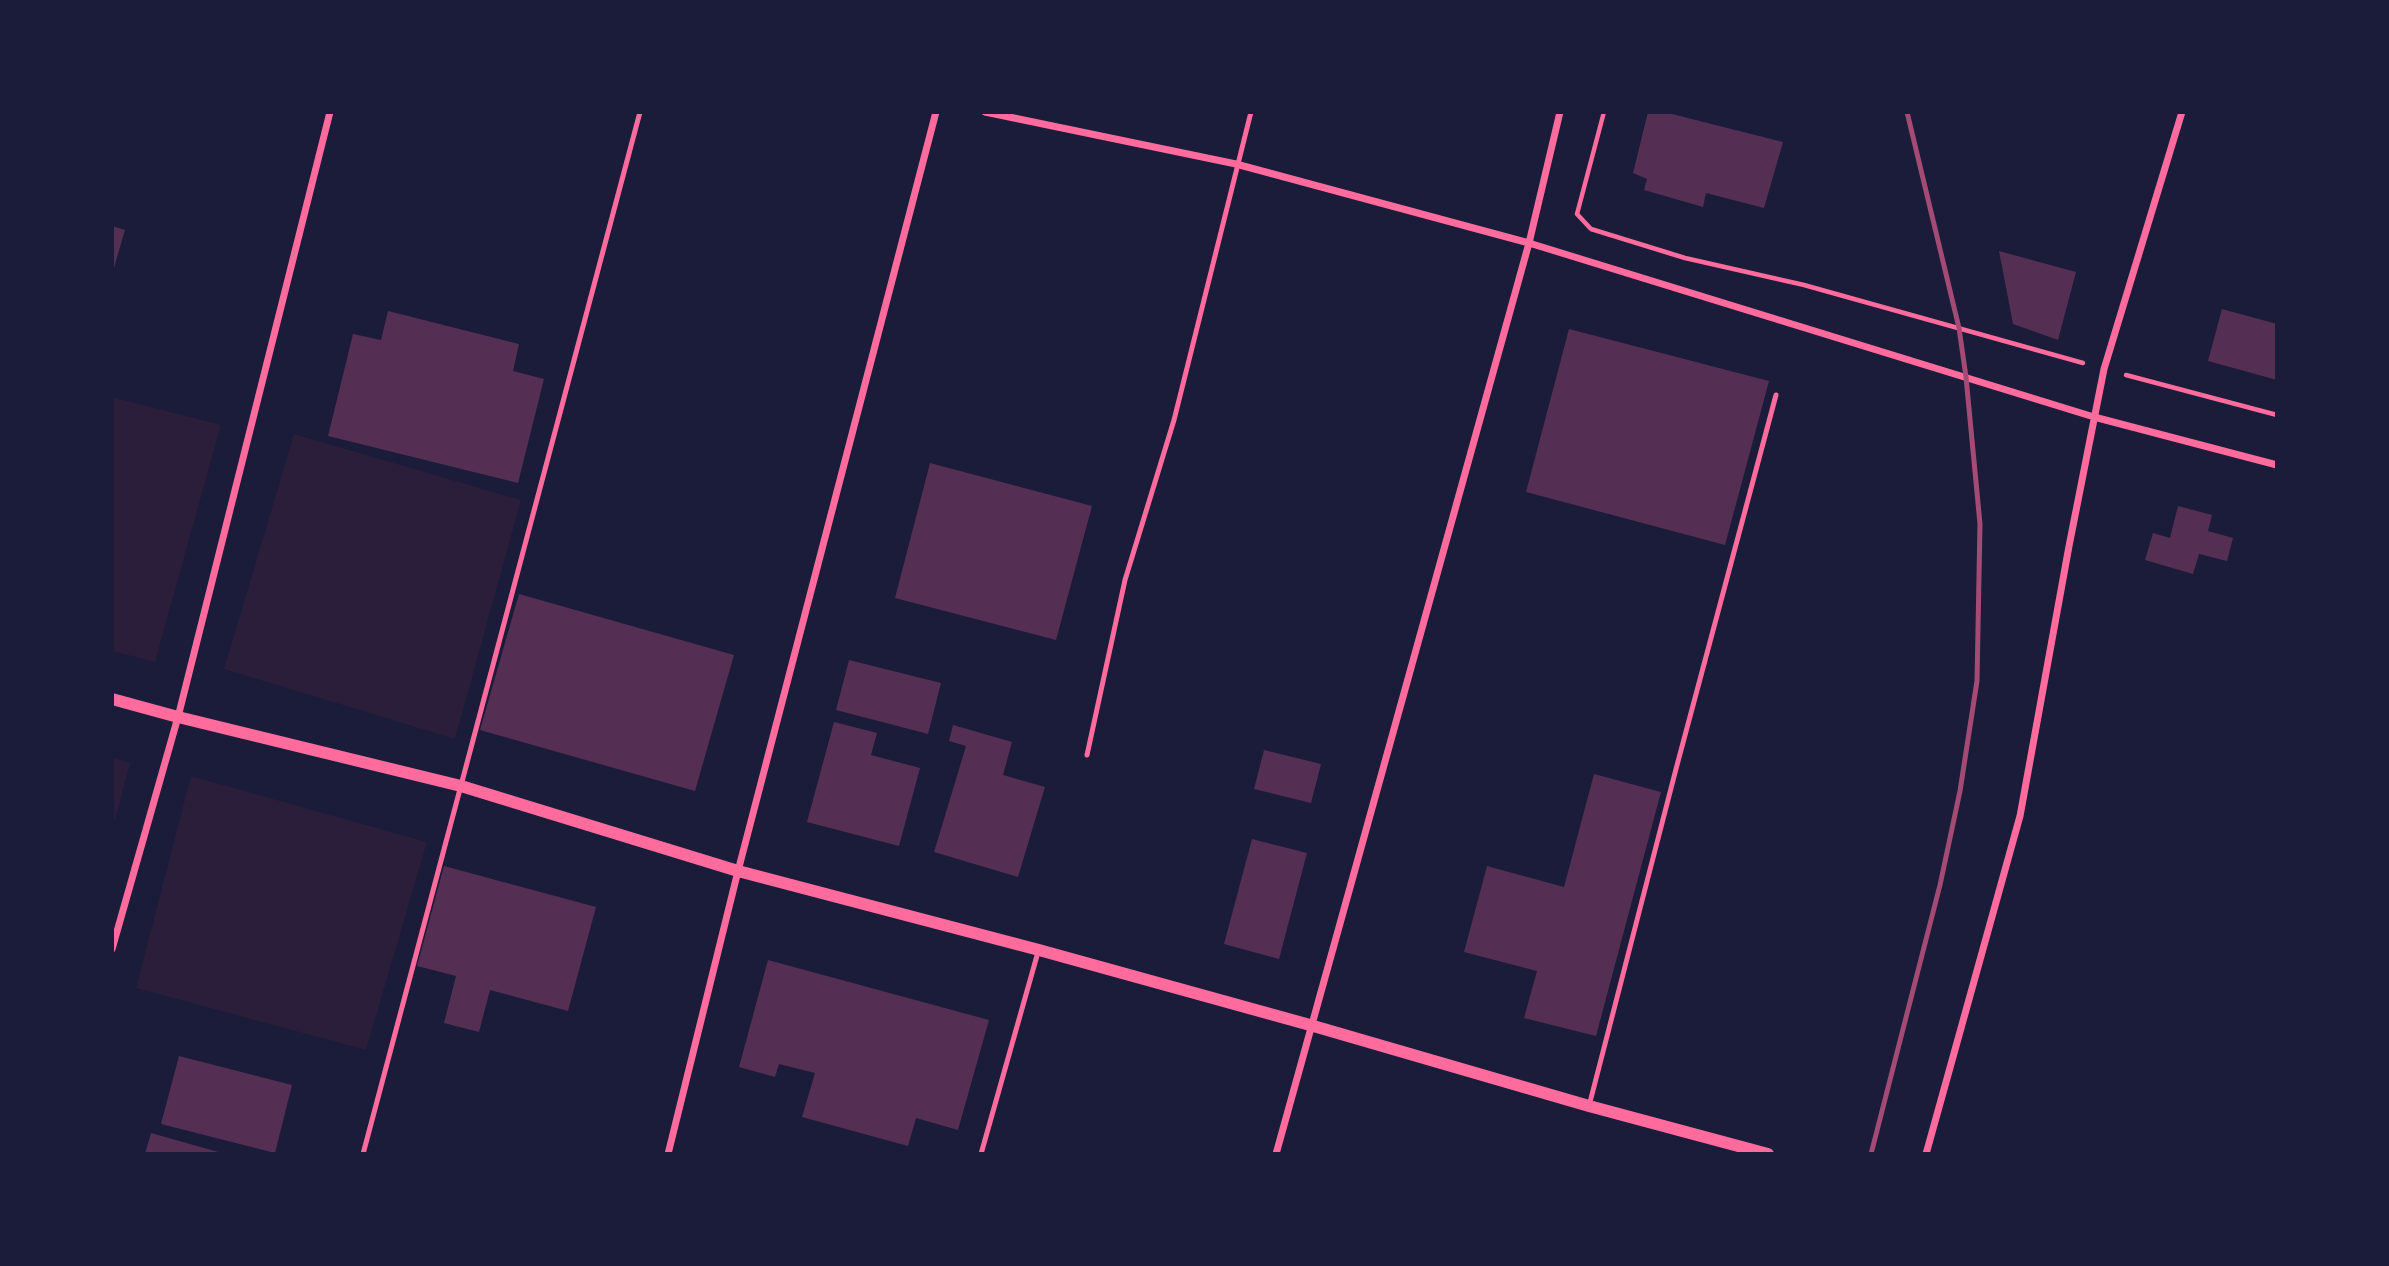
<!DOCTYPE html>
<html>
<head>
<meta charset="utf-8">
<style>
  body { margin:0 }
  #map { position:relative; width:2389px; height:1266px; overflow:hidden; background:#1b1b3a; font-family:"Titillium Web",sans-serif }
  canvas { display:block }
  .frame { position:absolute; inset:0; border:114px solid #1b1b3a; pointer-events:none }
</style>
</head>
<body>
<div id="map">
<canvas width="2389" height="1266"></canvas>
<div class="frame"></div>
</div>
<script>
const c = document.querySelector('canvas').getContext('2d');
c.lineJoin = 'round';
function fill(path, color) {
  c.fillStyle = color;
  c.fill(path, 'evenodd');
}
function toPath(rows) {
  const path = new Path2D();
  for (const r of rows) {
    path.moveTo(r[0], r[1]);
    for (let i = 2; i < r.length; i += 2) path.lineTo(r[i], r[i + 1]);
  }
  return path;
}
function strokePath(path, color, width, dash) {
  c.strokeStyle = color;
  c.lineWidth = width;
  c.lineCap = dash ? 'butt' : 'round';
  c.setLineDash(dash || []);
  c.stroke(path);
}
fill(toPath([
  [112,397,221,425,155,662,112,651],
  [294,434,521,500,455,739,224,669],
  [112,757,130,763,112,831],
  [191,776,427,842,366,1050,136,988]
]), '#2a1e3b');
fill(toPath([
  [1648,112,1664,112,1783,142,1764,208,1706,193,1703,207,1644,190,1647,179,1633,173],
  [112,226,125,230,113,271,112,271],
  [1999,251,2076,272,2058,340,2013,324],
  [2222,309,2277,324,2277,380,2208,361],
  [388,311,519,344,513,371,544,379,518,483,328,436,353,334,381,340],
  [1569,329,1769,381,1725,545,1526,492],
  [930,463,1092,506,1056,640,895,598],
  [2178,506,2212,515,2208,531,2233,538,2227,561,2199,554,2193,574,2145,560,2153,533,2170,538],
  [519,594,734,655,695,791,480,730],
  [849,660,941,683,928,734,836,710],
  [834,722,877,733,871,755,920,768,899,846,807,822],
  [953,725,1012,742,1003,775,1045,787,1018,877,934,852,966,746,949,741],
  [1264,750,1321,764,1311,803,1254,789],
  [1594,774,1661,792,1596,1036,1524,1018,1537,971,1464,952,1487,866,1564,887],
  [1252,839,1307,853,1279,959,1224,944],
  [444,866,596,907,568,1011,490,990,479,1032,444,1023,456,976,417,966],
  [768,960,989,1020,958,1130,916,1118,908,1146,802,1117,815,1073,779,1064,775,1077,739,1067],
  [179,1056,292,1085,275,1153,161,1124],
  [151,1133,222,1153,222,1154,145,1154]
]), '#542f53');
strokePath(toPath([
  [1604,112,1577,214,1591,229,1685,258,1804,285,2083,363],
  [2126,375,2277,415]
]), '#ff6b9d', 4.5);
strokePath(toPath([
  [1087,755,1125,580,1174,420,1251,112],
  [1589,1106,1676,769,1776,395],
  [363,1154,640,112],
  [981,1154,1038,952]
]), '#ff6b9d', 5);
strokePath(toPath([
  [985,112,1236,164,1529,243,2094,417,2277,465],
  [112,949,178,717,330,112],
  [668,1154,738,871,936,112],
  [1276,1154,1529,243,1560,112],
  [1926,1154,2020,816,2069,546,2104,369,2182,112]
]), '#ff6b9d', 7);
strokePath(toPath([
  [112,699,178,717,461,786,738,871,1039,950,1310,1025,1589,1106,1768,1154]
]), '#ff6b9d', 12);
strokePath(toPath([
  [1871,1154,1940,885,1960,791,1977,681,1980,524,1966,377,1959,328,1907,112]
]), '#a44b75', 5);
</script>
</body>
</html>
